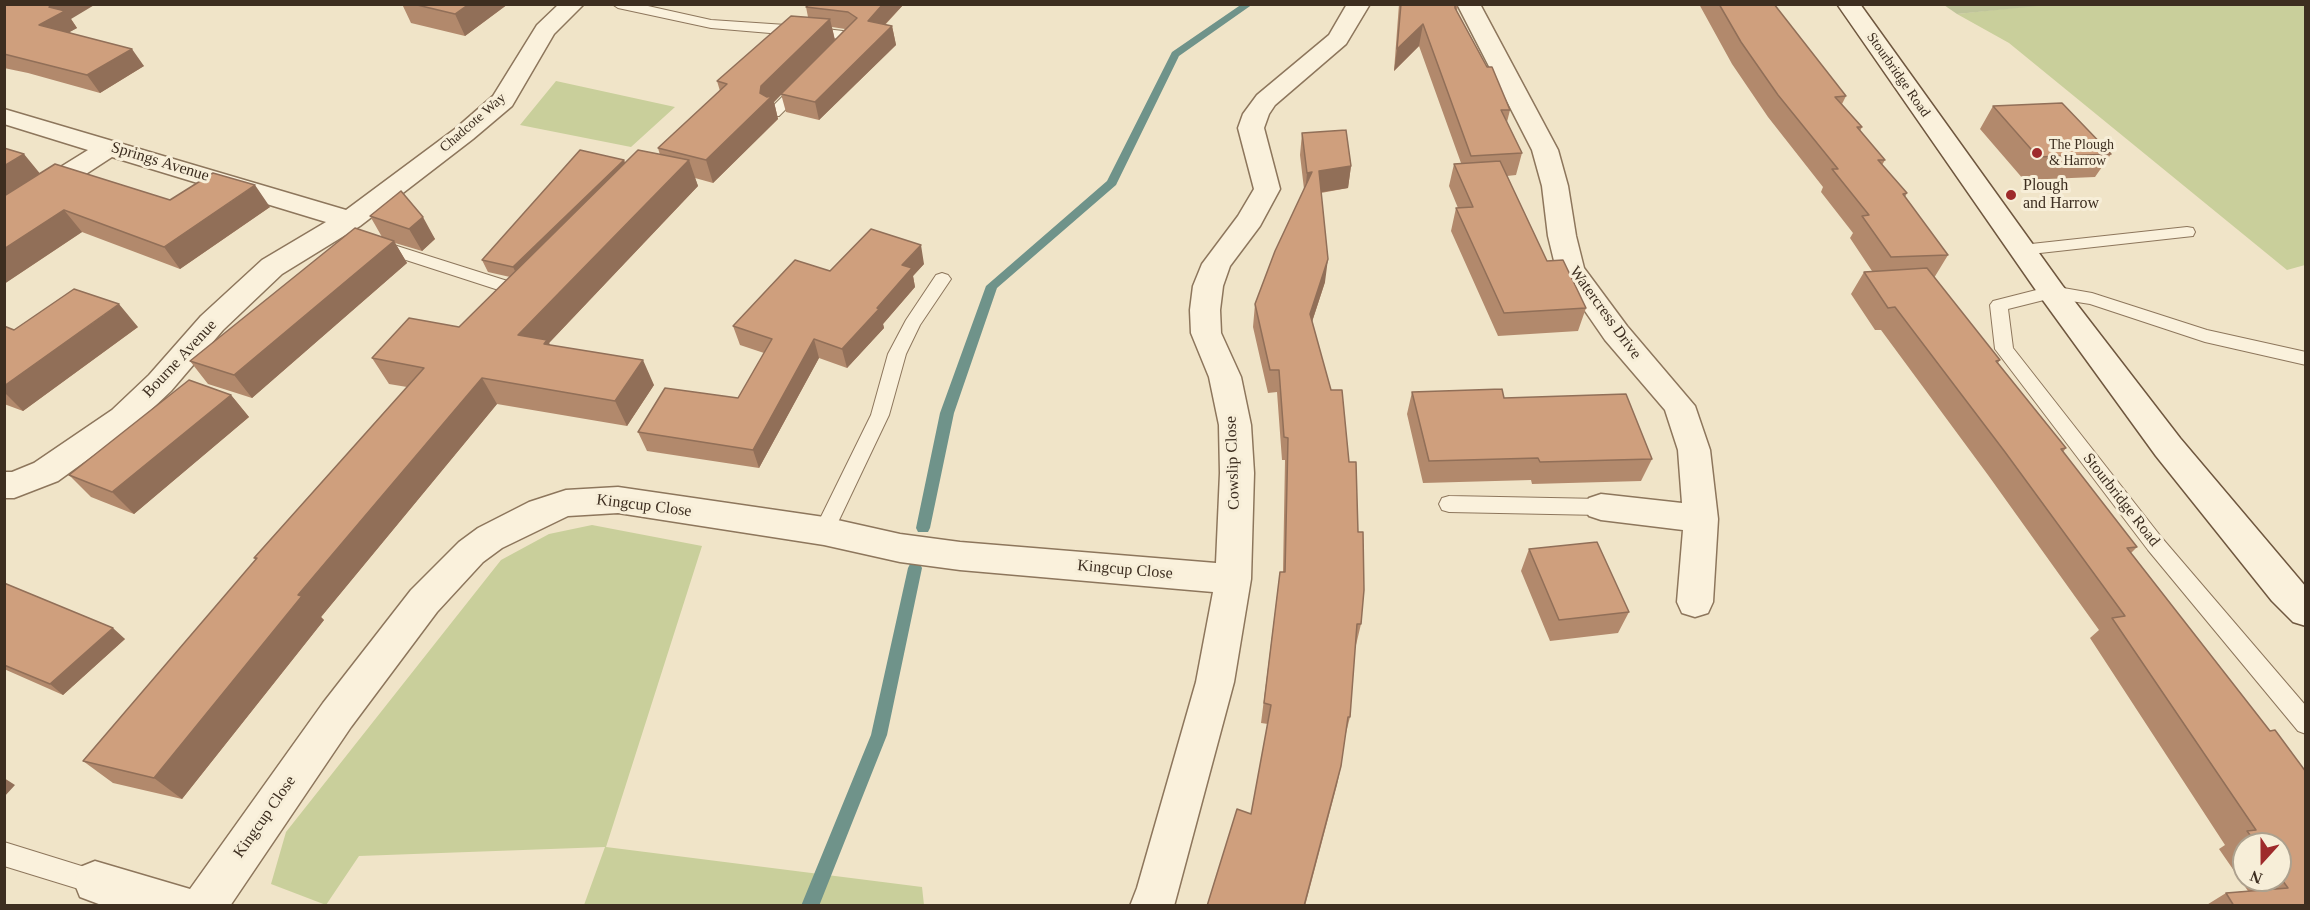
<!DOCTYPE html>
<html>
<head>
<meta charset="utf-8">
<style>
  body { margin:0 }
  #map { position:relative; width:2310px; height:910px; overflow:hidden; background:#f0e4c8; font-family:"Times New Roman",serif }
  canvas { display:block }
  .frame { position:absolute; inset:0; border:6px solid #3d2e20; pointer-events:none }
  .north { position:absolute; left:2232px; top:832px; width:60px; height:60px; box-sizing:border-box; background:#f7eed8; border:2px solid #ada18e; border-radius:50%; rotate:201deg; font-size:16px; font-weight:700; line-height:24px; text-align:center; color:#3d2e20 }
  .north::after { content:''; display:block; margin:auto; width:21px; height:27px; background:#9e2a2b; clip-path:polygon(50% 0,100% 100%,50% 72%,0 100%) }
</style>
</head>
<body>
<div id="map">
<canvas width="2310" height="910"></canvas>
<div class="frame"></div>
<div class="north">N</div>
</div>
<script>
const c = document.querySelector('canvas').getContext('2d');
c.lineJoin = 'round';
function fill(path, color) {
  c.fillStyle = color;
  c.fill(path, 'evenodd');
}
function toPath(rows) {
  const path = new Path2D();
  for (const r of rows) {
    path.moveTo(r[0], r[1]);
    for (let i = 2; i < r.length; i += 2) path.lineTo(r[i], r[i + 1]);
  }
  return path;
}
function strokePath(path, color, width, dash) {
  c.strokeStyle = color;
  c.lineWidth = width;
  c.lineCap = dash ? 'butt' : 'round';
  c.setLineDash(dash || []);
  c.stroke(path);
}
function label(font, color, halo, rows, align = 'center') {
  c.font = font + ' "Times New Roman",serif';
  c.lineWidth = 6;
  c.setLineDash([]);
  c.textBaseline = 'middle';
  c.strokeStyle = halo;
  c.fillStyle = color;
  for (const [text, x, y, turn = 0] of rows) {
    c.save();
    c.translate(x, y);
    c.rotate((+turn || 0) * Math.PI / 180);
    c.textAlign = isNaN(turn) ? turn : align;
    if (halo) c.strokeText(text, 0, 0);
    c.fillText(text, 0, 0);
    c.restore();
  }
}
fill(toPath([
  [2048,4,2305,5,2305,265,2287,270,2009,43,1957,14],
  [556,81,675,107,631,147,520,125],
  [592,525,702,546,606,847,922,887,924,905,584,905,605,847,359,856,326,905,271,884,286,832,501,560,549,534]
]), '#c9cf9b');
fill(toPath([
  [1944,5,2048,5,1957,14]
]), '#bfc49a');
fill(toPath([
  [1242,4,1253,4,1179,56,1116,185,997,288,954,413,930,528,928,532,918,532,916,528,940,413,986,286,1107,181,1172,52,1242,4],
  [915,562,920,564,922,568,887,735,819,906,801,906,871,735,908,568,910,564,915,562]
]), '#6f938a');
const lane = toPath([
  [612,4,639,4,711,20,801,26,851,32,858,36,847,49,842,50,835,46,841,39,711,28,618,8,612,4],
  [802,81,807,82,809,85,807,88,779,116,769,116,767,113,769,110,797,82,802,81],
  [2187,227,2193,228,2195,232,2193,236,2022,255,2016,254,2014,250,2016,246,2022,245,2187,227],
  [378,240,517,284,525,280,531,282,534,286,526,295,514,295,372,249,370,245,372,241,378,240],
  [942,273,948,275,951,279,920,325,906,354,889,415,831,537,824,539,817,537,814,531,871,415,888,354,906,320,936,275,942,273],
  [2052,286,2092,293,2207,330,2306,352,2306,365,2205,342,2090,304,2052,298,2008,309,2013,348,2162,538,2306,706,2306,734,2298,731,2148,550,1995,349,1990,305,1993,301,2052,286],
  [1449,496,1601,499,1608,501,1611,507,1608,513,1601,515,1449,512,1442,510,1439,504,1442,498,1449,496],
  [4,842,104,873,108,882,104,891,95,894,4,866,4,842]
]);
const street = toPath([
  [559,4,584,4,554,34,512,106,473,139,360,226,282,274,223,330,171,391,134,426,58,481,14,498,4,498,4,472,12,472,34,463,112,410,149,375,201,316,262,260,326,222,112,157,14,221,4,224,4,202,88,150,4,124,4,109,346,210,455,129,493,96,537,25,559,4],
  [1347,4,1370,4,1346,44,1275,105,1269,114,1264,128,1280,189,1260,226,1230,266,1223,286,1220,310,1221,333,1241,377,1251,425,1254,473,1251,579,1234,682,1174,906,1130,906,1137,888,1196,682,1213,592,960,570,900,562,824,545,618,513,568,516,502,548,483,562,437,612,351,727,230,906,104,906,80,897,74,882,80,867,95,861,190,889,323,703,411,590,459,542,478,528,529,502,566,490,618,487,824,517,900,534,960,542,1216,563,1220,473,1219,425,1209,377,1191,333,1190,310,1193,286,1202,264,1238,216,1254,189,1238,128,1243,114,1257,95,1329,35,1347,4],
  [1457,4,1480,4,1558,150,1568,186,1576,236,1584,268,1627,326,1695,406,1710,450,1718,519,1713,602,1708,613,1695,617,1682,613,1677,602,1683,530,1601,520,1589,516,1584,507,1589,498,1601,494,1682,503,1678,450,1665,410,1605,340,1556,269,1548,236,1542,186,1532,150,1457,4]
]);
const secondary = toPath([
  [1837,4,1860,4,2062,285,2180,438,2306,587,2306,626,2293,622,2272,601,2156,456,2042,299,1837,4]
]);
strokePath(lane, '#8d765c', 2);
strokePath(street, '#8d765c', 3);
strokePath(secondary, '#6f573f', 3);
fill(lane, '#faf1dc');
fill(street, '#faf1dc');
fill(secondary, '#faf1dc');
fill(toPath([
  [4,4,71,19,77,28,69,32,144,66,100,93,28,73,4,68],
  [402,4,508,4,465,36,411,23],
  [904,4,885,25,892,26,896,45,819,120,786,112,781,94,774,102,778,119,713,183,695,178,698,186,549,343,550,345,654,385,627,426,497,404,321,617,324,620,182,799,113,783,83,761,256,560,254,558,407,387,389,384,372,358,459,327,510,277,488,272,482,260,624,160,625,163,660,155,658,148,720,91,717,81,808,17,806,7],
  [832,27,845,29,835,40],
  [1399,4,1458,4,1457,11,1510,110,1507,122,1522,153,1516,175,1507,176,1547,261,1586,308,1578,331,1498,336,1451,231,1456,208,1458,208,1449,186,1454,164,1461,163,1419,46,1394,71],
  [1699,4,1774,4,1846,96,1842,104,1862,127,1860,131,1885,160,1882,165,1907,193,1905,197,1948,255,1934,278,2000,360,1998,363,2066,448,2063,452,2137,547,2131,553,2270,731,2275,730,2306,772,2306,906,2205,906,2226,893,2248,891,2219,849,2225,845,2090,638,2099,630,1988,475,1881,330,1875,330,1851,294,1864,272,1872,271,1850,238,1853,233,1821,192,1823,187,1768,117,1732,64],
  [2244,844,2280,844,2280,880,2244,880],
  [1993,106,2111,154,2095,177,2024,180,1980,129],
  [1302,133,1351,166,1348,188,1321,193,1325,282,1312,322,1349,462,1358,532,1361,624,1356,645,1355,645,1350,717,1345,737,1341,766,1337,785,1305,906,1207,906,1251,814,1268,724,1261,723,1280,572,1283,572,1285,460,1282,460,1277,392,1268,393,1253,327,1255,304,1304,189,1300,155],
  [39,174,170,200,270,207,180,269,82,232,4,284],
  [401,191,435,239,422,251,395,243,407,263,252,398,208,384,190,361,382,237,370,216],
  [924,264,913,276,915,287,883,324,884,328,847,368,819,358,759,468,647,451,638,432,738,398,764,353,740,345,733,326,830,271],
  [4,326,14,330,138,327,23,411,4,404],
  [1412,392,1652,459,1641,481,1532,484,1531,480,1423,483,1407,414],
  [231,395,249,417,134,514,91,497,69,475],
  [1529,549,1629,612,1618,633,1550,641,1521,571],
  [4,583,125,639,63,695,4,669]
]), '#b2896c');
fill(toPath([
  [53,4,96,4,71,19,77,28,52,42,39,25,49,7],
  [469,4,508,4,465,36,455,14],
  [883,4,904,4,871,39,868,21],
  [830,19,835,41,774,102,778,119,713,183,706,160,760,93,761,86],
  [1423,24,1419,46,1394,71,1397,49],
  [892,26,896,45,819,120,815,102],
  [132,49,144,66,100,93,87,75],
  [24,154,42,176,4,199,4,166],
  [624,160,628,172,519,279,513,267],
  [689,160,698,186,549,343,560,366,518,335],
  [1351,166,1348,188,1316,193,1319,171],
  [1312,172,1305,195,1307,173],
  [255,185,270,207,180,269,164,247],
  [64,210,82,232,4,284,4,249],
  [423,217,435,239,422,251,409,229],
  [394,241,407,263,252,398,234,375],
  [921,245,924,264,913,276,915,287,883,324,884,328,847,368,842,349,877,308,902,265],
  [1328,259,1325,282,1307,337,1310,314],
  [119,304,138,327,23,411,4,392,4,386],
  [814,339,819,358,759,468,753,450],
  [643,360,654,385,627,426,615,401],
  [482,378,497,404,321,617,324,620,182,799,154,778,298,595],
  [231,395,249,417,134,514,112,492],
  [113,628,125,639,63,695,50,684],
  [4,778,15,785,4,797]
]), '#916f58');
const building = toPath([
  [4,4,53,4,49,7,65,11,39,25,132,49,87,75,4,54,4,4],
  [413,4,469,4,455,14,413,4],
  [809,4,883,4,868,21,892,26,815,102,781,94,857,18,848,12,806,7,809,4],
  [1401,4,1455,4,1455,8,1487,67,1492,67,1510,110,1501,110,1522,153,1471,156,1423,24,1397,49,1401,4],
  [1719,4,1774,4,1846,96,1835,97,1862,127,1857,127,1885,160,1878,160,1907,193,1903,194,1948,255,1891,257,1862,216,1869,215,1832,169,1838,169,1778,95,1741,42,1719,4],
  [791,16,830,19,761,86,760,93,767,97,772,96,706,160,658,148,727,84,717,81,791,16],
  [2062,103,2111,154,2038,157,1993,106,2062,103],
  [1346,130,1351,166,1319,171,1328,259,1310,314,1331,390,1342,390,1349,462,1356,462,1358,532,1363,532,1364,590,1361,624,1357,624,1350,717,1348,717,1341,766,1304,906,1207,906,1237,809,1251,814,1271,705,1264,703,1280,572,1285,572,1288,438,1284,437,1279,370,1270,370,1255,304,1275,251,1312,172,1307,173,1302,133,1346,130],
  [4,148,24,154,4,166,4,148],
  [580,150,624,160,513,267,482,260,580,150],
  [638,150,689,160,518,335,547,340,544,344,643,360,615,401,482,378,298,595,302,596,154,778,83,761,257,558,254,558,424,368,372,358,409,318,459,327,638,150],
  [1500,161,1547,261,1563,260,1586,308,1504,313,1456,208,1473,207,1454,164,1500,161],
  [55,164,170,200,213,173,255,185,164,247,64,210,4,249,4,196,55,164],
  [401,191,423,217,409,229,370,216,401,191],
  [355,228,394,241,234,375,190,361,355,228],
  [871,229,921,245,902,265,912,268,877,308,879,309,842,349,814,339,753,450,638,432,665,388,738,398,772,339,733,326,795,260,830,271,871,229],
  [1927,268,2000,360,1996,361,2066,448,2061,449,2137,547,2127,548,2270,731,2275,730,2306,772,2306,906,2234,906,2226,893,2288,888,2280,877,2280,844,2257,844,2247,831,2256,830,2112,618,2125,616,2005,452,1895,307,1888,308,1864,272,1927,268],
  [74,289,119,304,4,386,4,326,14,330,74,289],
  [189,380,231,395,112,492,69,475,189,380],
  [1502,389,1504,398,1626,394,1652,459,1540,462,1538,458,1429,461,1412,392,1502,389],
  [1597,542,1629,612,1559,620,1529,549,1597,542],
  [4,583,113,628,50,684,4,665,4,583]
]);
fill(building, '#cf9f7d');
strokePath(building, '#916f58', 1.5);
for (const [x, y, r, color] of [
  [2037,153,6,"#9e2a2b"],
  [2011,195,6,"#9e2a2b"]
]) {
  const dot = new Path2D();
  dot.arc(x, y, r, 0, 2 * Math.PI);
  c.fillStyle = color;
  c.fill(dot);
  strokePath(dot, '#f7eed8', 2);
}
label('14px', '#3d2e20', '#f7eed8', [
  ["Stourbridge Road",1898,75,55],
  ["Chadcote Way",473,123,-41]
]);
label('14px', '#3d2e20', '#f7eed8', [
  ["The Plough",2049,145],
  ["& Harrow",2049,161]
], 'left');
label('16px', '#3d2e20', '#f7eed8', [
  ["Springs Avenue",160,162,17],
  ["Watercress Drive",1605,313,54],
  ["Bourne Avenue",180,359,-47],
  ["Cowslip Close",1233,463,-92],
  ["Stourbridge Road",2121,500,52],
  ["Kingcup Close",644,506,7],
  ["Kingcup Close",1125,570,5],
  ["Kingcup Close",265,817,-55]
]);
label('16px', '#3d2e20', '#f7eed8', [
  ["Plough",2023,186],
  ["and Harrow",2023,204]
], 'left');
</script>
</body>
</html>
